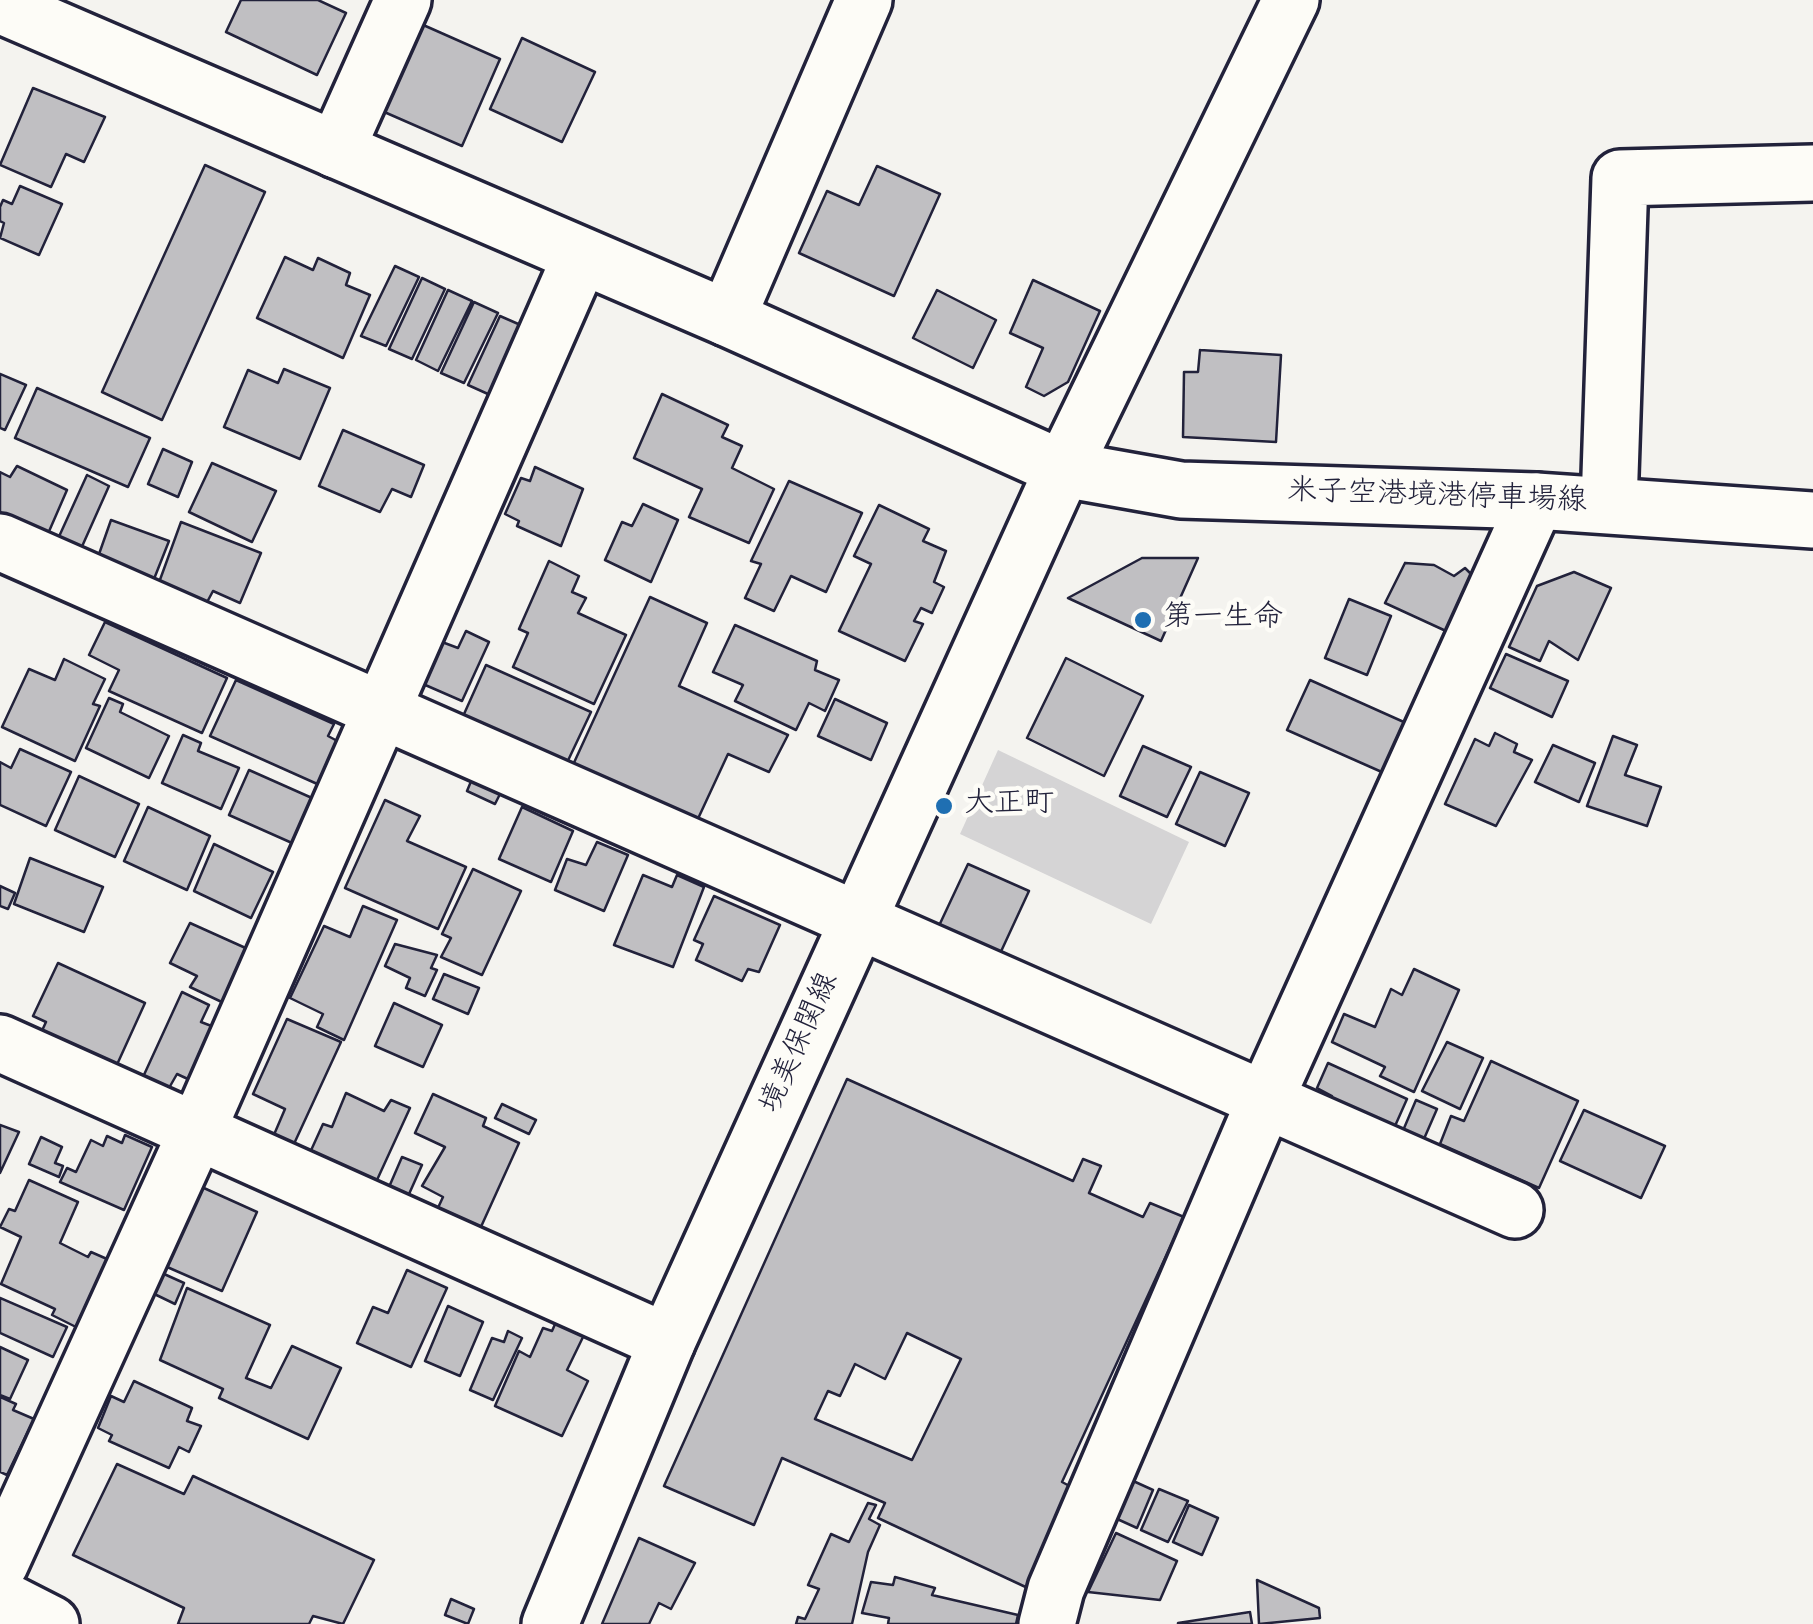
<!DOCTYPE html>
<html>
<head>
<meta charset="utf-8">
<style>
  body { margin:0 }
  canvas { display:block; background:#f4f3ef }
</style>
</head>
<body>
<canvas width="1813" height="1624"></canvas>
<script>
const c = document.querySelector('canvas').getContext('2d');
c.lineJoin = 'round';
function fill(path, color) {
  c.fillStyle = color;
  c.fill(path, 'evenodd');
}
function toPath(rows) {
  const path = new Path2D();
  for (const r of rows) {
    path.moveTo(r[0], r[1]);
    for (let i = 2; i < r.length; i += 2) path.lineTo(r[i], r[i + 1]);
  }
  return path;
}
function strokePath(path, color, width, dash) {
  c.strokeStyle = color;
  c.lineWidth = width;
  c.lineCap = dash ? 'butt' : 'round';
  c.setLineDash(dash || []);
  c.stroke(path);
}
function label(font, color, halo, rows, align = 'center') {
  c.font = font + ' "Gochi Hand","Klee One",sans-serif';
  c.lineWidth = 9;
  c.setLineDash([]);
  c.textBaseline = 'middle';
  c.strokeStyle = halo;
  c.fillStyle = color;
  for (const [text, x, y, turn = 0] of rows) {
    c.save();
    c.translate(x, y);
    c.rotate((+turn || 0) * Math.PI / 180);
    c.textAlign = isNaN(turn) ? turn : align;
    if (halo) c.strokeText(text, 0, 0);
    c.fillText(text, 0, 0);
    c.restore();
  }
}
fill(toPath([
  [998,750,1189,842,1151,924,960,834]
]), '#d5d4d5');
const building = toPath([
  [241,0,318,0,346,13,317,75,226,32,241,0],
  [421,24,500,59,462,146,382,111,421,24],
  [522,38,595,72,562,142,490,109,522,38],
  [33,88,105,117,84,162,66,154,51,187,0,165,33,88],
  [205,165,265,192,162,420,102,392,205,165],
  [877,166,940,194,894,296,799,253,827,191,859,205,877,166],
  [20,186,62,204,39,255,0,238,4,223,0,221,0,207,3,200,12,204,20,186],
  [285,257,313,270,318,258,350,273,346,285,370,295,343,358,257,318,285,257],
  [395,266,419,277,386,346,361,336,395,266],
  [422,278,445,289,412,359,389,349,422,278],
  [1033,280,1100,311,1068,382,1044,396,1026,387,1043,348,1010,333,1033,280],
  [448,290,472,301,438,371,416,360,448,290],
  [937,290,996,320,973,368,913,338,937,290],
  [474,302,498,313,464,383,441,373,474,302],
  [500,316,532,330,499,399,468,385,500,316],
  [1200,350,1281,355,1276,442,1183,437,1184,372,1198,372,1200,350],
  [284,369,330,388,300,459,224,427,248,370,278,383,284,369],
  [0,374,26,385,5,430,0,428,0,374],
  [37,388,150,438,128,487,15,438,37,388],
  [662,394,728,425,722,437,742,446,732,468,774,489,749,543,689,517,702,489,634,458,662,394],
  [343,430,424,465,411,497,392,489,380,512,319,486,343,430],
  [163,449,192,462,178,497,148,484,163,449],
  [212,463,276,491,252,542,189,512,212,463],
  [17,466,67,490,47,536,0,515,0,472,10,477,17,466],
  [535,467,583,489,561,546,517,526,519,521,505,514,521,478,530,481,535,467],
  [87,475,109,486,80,551,57,541,87,475],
  [789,481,862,513,826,592,791,576,774,611,745,598,761,564,751,561,789,481],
  [643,504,678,520,651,582,605,560,622,522,632,526,643,504],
  [879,505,929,529,923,541,946,551,934,582,944,587,932,613,921,608,914,621,923,624,905,661,839,631,871,564,854,556,879,505],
  [111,520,169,541,154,579,98,557,111,520],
  [181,522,261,553,240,603,213,591,205,606,157,588,181,522],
  [1142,558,1198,558,1161,641,1068,598,1142,558],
  [549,561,579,576,572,592,586,598,578,613,626,635,594,704,513,667,528,633,519,629,549,561],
  [1405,563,1434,565,1454,576,1465,568,1482,585,1459,637,1385,603,1405,563],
  [1574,572,1611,588,1578,660,1549,641,1540,661,1509,647,1537,586,1574,572],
  [650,597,707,623,679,686,788,735,769,772,728,754,696,823,572,767,650,597],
  [1349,599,1391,616,1367,675,1325,658,1349,599],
  [105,622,227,678,202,733,109,691,119,670,89,655,105,622],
  [735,625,817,661,815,670,839,680,825,711,809,703,796,730,735,701,743,685,713,672,735,625],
  [466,631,489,642,462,701,423,684,442,642,458,648,466,631],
  [1506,654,1568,681,1552,717,1490,688,1506,654],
  [1066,658,1143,696,1104,776,1027,738,1066,658],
  [64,659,105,679,93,704,100,706,75,761,2,727,29,669,55,680,64,659],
  [486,665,591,712,564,769,460,723,486,665],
  [236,680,334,724,328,736,343,744,324,787,210,736,236,680],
  [1310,680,1406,723,1384,773,1287,730,1310,680],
  [109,698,123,704,120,712,169,736,149,778,86,748,109,698],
  [835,699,887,723,871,760,818,736,835,699],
  [1495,733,1517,744,1514,752,1532,760,1496,826,1445,804,1475,739,1489,746,1495,733],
  [183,735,201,743,198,751,239,768,221,809,162,783,183,735],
  [1613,736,1637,745,1625,775,1661,787,1647,826,1587,806,1613,736],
  [1553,745,1595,763,1579,802,1535,782,1553,745],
  [1143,746,1191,767,1167,817,1120,796,1143,746],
  [20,749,71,772,46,826,0,805,0,762,11,768,20,749],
  [249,770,312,798,292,843,229,815,249,770],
  [1200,772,1249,793,1225,846,1176,824,1200,772],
  [79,776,139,804,115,857,55,830,79,776],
  [472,779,501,792,495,804,467,791,472,779],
  [385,800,420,816,407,841,466,867,438,929,345,888,385,800],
  [148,807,210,836,187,890,124,861,148,807],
  [522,807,573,831,551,882,499,859,522,807],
  [597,842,628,855,604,911,555,890,567,859,586,865,597,842],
  [214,844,273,872,251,918,194,891,214,844],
  [30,858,103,887,84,932,14,904,30,858],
  [968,864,1029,891,998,958,937,930,968,864],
  [473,869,521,891,482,975,441,957,451,938,442,934,473,869],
  [643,875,672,887,677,875,704,887,673,967,614,945,643,875],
  [0,886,15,893,8,909,0,906,0,886],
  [714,896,780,925,759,972,748,969,742,981,696,960,703,944,694,940,714,896],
  [363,906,397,920,344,1040,317,1027,323,1014,290,998,324,926,350,937,363,906],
  [190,923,250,950,226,1004,190,987,197,976,170,963,190,923],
  [395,944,437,955,431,968,437,970,425,996,406,988,410,978,385,966,395,944],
  [58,963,145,1003,115,1069,40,1035,46,1022,33,1016,58,963],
  [1414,969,1459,990,1414,1092,1380,1076,1385,1067,1332,1042,1344,1014,1375,1027,1391,989,1402,995,1414,969],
  [444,974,479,988,468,1014,433,999,444,974],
  [182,992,209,1005,201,1022,214,1027,190,1080,177,1074,169,1088,143,1077,182,992],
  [394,1003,442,1025,423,1067,375,1046,394,1003],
  [287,1019,341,1042,293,1146,273,1137,285,1109,253,1094,287,1019],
  [1447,1042,1483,1058,1460,1109,1422,1091,1447,1042],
  [1491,1061,1578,1101,1539,1188,1440,1144,1451,1116,1464,1121,1491,1061],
  [1328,1063,1407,1099,1391,1135,1327,1107,1332,1096,1317,1088,1328,1063],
  [847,1079,1073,1181,1083,1159,1101,1166,1089,1193,1143,1217,1150,1203,1184,1217,1062,1482,1077,1490,1032,1590,878,1518,885,1503,782,1458,754,1525,664,1486,847,1079],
  [907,1333,961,1359,912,1460,815,1419,828,1391,840,1396,855,1364,885,1379,907,1333],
  [346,1093,384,1111,391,1100,410,1108,377,1180,357,1172,355,1179,308,1157,323,1124,332,1127,346,1093],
  [433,1094,486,1118,483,1126,519,1143,480,1229,437,1210,443,1197,422,1186,445,1147,415,1133,433,1094],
  [1416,1100,1437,1109,1420,1148,1399,1140,1416,1100],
  [502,1104,536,1120,529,1134,495,1118,502,1104],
  [1584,1110,1665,1146,1641,1198,1560,1161,1584,1110],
  [0,1125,19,1132,0,1173,0,1125],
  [125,1135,152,1147,124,1210,60,1182,67,1168,76,1172,91,1140,103,1146,107,1136,122,1143,125,1135],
  [41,1137,62,1147,55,1163,63,1166,59,1177,29,1164,41,1137],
  [402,1157,422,1165,405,1203,386,1194,402,1157],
  [29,1180,78,1202,60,1243,88,1257,91,1252,107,1259,76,1327,52,1315,55,1309,1,1284,21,1237,0,1227,9,1209,15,1211,29,1180],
  [195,1184,257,1212,222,1291,158,1263,195,1184],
  [153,1269,184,1283,175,1304,144,1289,153,1269],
  [407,1270,447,1288,411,1367,357,1343,373,1307,388,1313,407,1270],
  [187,1288,270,1325,246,1378,271,1388,292,1346,341,1368,308,1439,219,1398,223,1389,160,1360,187,1288],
  [0,1298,67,1327,53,1357,0,1333,0,1298],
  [448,1306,483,1322,460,1376,425,1361,448,1306],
  [556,1322,584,1335,567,1370,588,1381,562,1436,495,1406,519,1351,530,1357,543,1328,552,1331,556,1322],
  [508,1331,522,1338,493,1400,470,1390,492,1338,504,1342,508,1331],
  [0,1347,28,1360,10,1399,0,1395,0,1347],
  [134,1381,192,1408,187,1421,201,1426,189,1452,179,1447,169,1468,109,1441,112,1435,98,1428,111,1396,124,1402,134,1381],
  [0,1397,16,1404,13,1410,34,1419,7,1475,0,1472,0,1397],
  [117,1464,184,1494,193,1476,374,1560,343,1624,313,1616,309,1624,178,1624,184,1608,73,1555,117,1464],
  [1131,1480,1153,1490,1137,1528,1115,1518,1131,1480],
  [1159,1489,1188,1501,1168,1542,1141,1530,1159,1489],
  [868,1503,876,1505,869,1519,880,1525,868,1552,852,1624,796,1624,798,1617,805,1619,819,1589,808,1585,831,1534,849,1542,868,1503],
  [1189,1505,1218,1518,1202,1555,1173,1542,1189,1505],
  [1116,1533,1177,1561,1160,1600,1088,1592,1116,1533],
  [639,1538,695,1563,671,1609,659,1603,649,1624,602,1624,639,1538],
  [895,1577,935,1588,932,1595,1018,1615,1016,1624,888,1624,889,1618,862,1613,871,1582,893,1585,895,1577],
  [1257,1580,1319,1608,1320,1618,1259,1624,1257,1580],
  [451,1599,474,1609,468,1624,445,1615,451,1599],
  [1250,1612,1252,1624,1178,1624,1178,1623,1250,1612]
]);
fill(building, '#c0bfc2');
strokePath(building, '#22223b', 2.5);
const street = toPath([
  [336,150,403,0],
  [727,318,864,0],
  [1063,469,1291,0],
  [1609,505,1620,178,1813,173],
  [0,542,1515,1210],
  [0,1043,667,1342],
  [0,1564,197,1131,581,256],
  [0,1598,51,1624],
  [1047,1624,1056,1589,1266,1098,1536,501]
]);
const secondary = toPath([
  [0,5,727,318,1063,469,1181,490,1536,501,1813,520]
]);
const primary = toPath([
  [550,1624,667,1342,1063,469]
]);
strokePath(street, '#22223b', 62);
strokePath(secondary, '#22223b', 62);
strokePath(primary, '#22223b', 62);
strokePath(street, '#fdfcf7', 55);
strokePath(secondary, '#fdfcf7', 55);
strokePath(primary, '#fdfcf7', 55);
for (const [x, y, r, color] of [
  [1143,620,10,"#1f6fb2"],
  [944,806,10,"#1f6fb2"]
]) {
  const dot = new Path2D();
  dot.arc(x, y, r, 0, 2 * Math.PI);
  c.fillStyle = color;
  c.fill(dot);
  strokePath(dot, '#fdfcf7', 4);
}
label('30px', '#22223b', '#fdfcf7', [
  ["米子空港境港停車場線",1437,499,2],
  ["境美保関線",802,1044,-66]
]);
label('30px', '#22223b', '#fdfcf7', [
  ["第一生命",1163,620],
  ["大正町",964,806]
], 'left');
</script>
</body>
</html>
